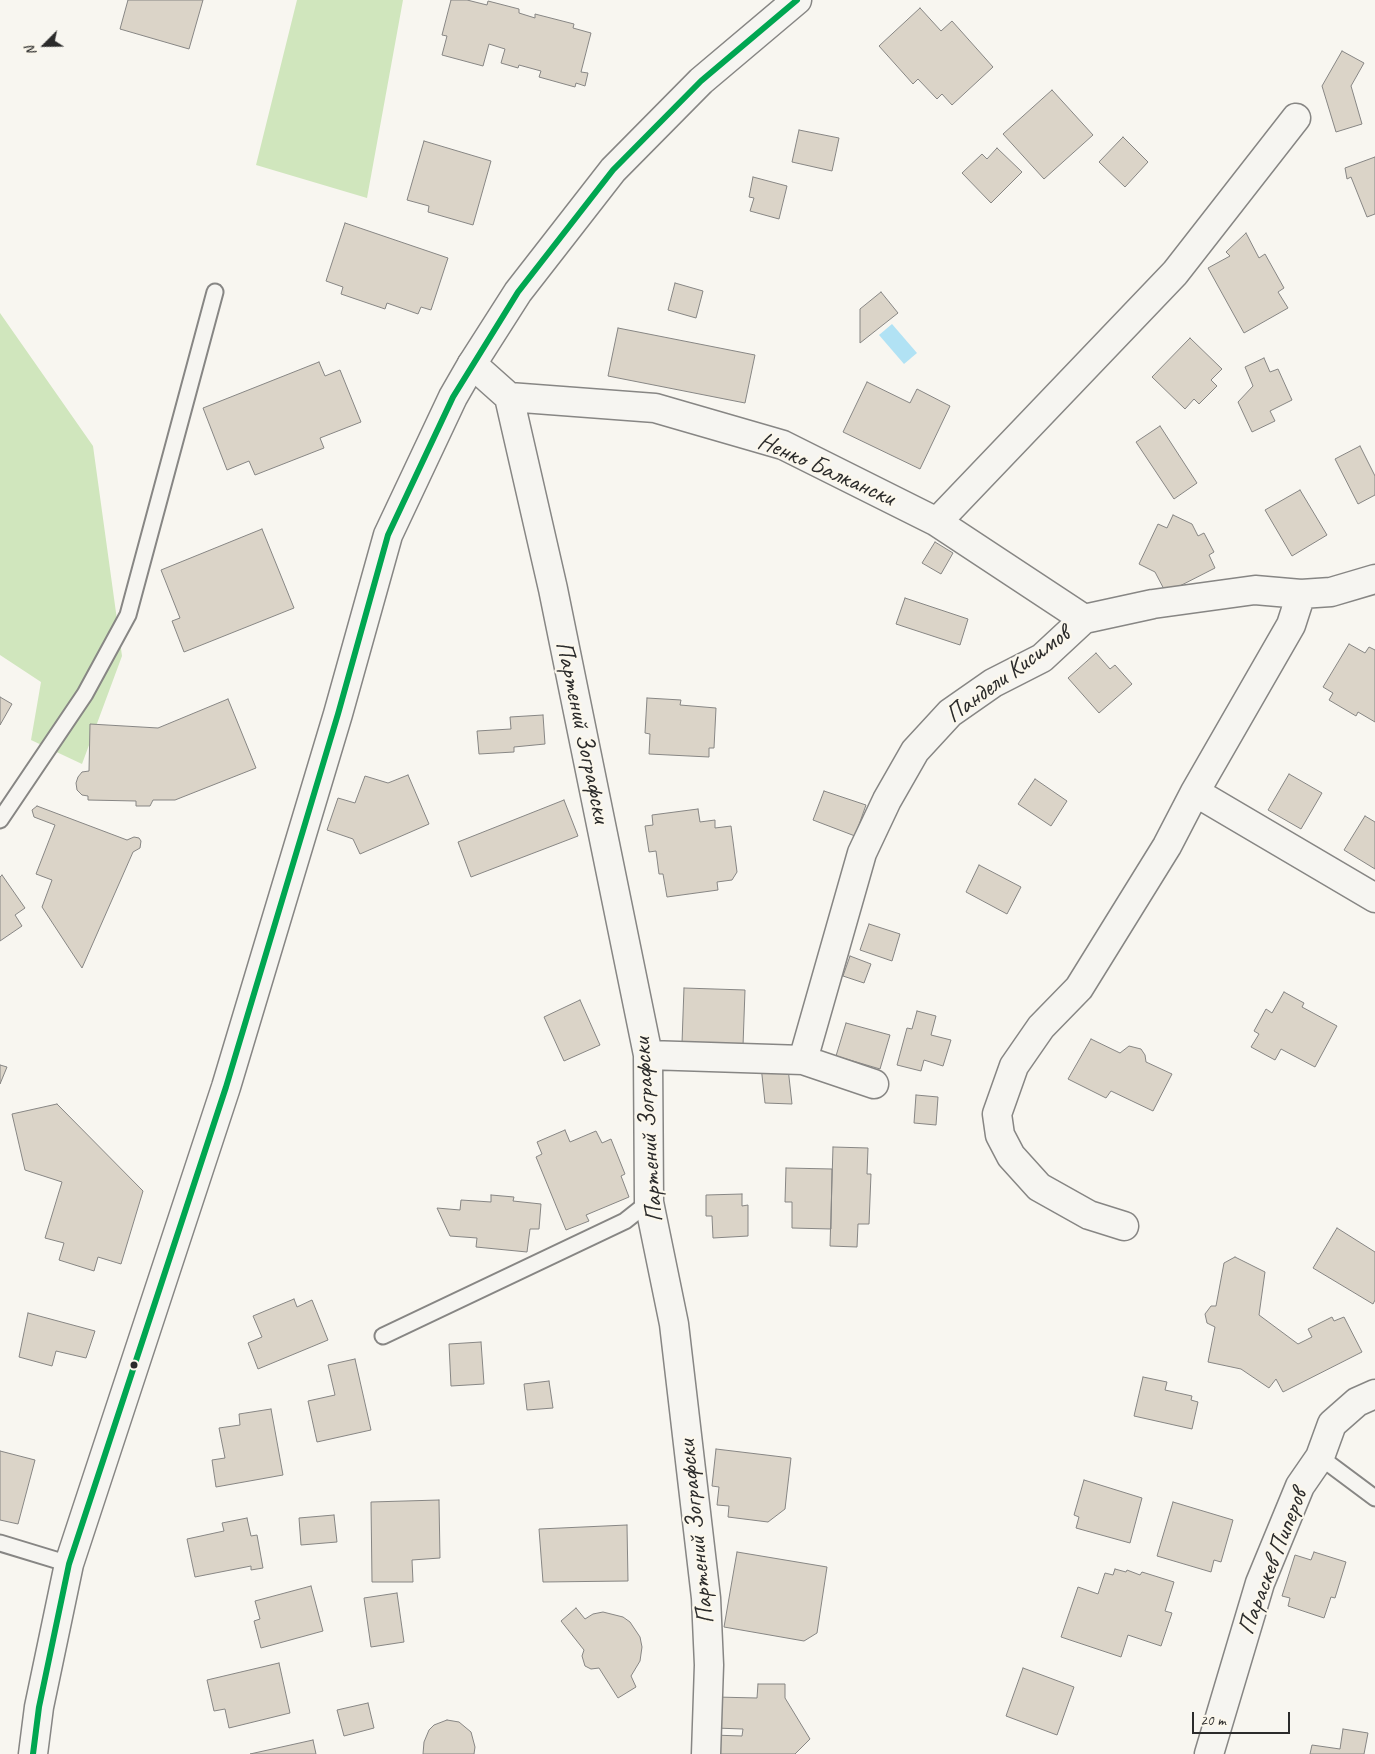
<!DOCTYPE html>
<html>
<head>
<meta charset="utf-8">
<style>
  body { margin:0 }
  #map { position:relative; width:1375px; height:1754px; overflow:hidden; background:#f8f6f0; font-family:Caveat,sans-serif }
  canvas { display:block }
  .north { position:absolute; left:20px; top:20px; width:50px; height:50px; -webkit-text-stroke:4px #fbf7ec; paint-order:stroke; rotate:247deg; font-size:14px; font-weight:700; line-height:20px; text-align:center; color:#2b2b2b }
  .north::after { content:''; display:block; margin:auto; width:18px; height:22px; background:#2b2b2b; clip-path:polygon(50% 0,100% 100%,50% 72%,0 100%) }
  .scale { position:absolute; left:1192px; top:1712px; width:98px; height:22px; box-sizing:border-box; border:2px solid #2b2b2b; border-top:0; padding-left:6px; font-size:15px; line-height:18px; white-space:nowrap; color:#2b2b2b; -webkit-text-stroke:4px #fbf7ec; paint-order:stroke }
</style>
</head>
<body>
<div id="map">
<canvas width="1375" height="1754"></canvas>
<div class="north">N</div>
<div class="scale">20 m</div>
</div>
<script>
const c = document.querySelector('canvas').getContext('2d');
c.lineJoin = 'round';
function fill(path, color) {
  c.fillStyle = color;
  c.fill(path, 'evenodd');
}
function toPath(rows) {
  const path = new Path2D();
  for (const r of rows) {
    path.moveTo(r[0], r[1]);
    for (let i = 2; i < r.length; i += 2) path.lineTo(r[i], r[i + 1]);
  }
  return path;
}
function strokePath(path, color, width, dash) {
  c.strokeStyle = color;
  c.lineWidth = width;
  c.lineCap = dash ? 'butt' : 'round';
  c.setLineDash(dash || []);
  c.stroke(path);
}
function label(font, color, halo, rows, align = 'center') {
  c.font = font + ' Caveat,sans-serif';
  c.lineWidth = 4.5;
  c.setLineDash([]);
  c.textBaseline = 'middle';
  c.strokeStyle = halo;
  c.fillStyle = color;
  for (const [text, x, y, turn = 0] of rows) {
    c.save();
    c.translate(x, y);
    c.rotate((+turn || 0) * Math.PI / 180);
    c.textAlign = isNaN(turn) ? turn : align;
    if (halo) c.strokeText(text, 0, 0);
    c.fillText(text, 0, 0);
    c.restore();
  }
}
fill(toPath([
  [297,0,403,0,367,198,256,165],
  [0,313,93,446,122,656,82,764,31,740,41,682,0,655]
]), '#d0e6bd');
fill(toPath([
  [892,324,917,353,904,364,879,335]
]), '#b1e2f4');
const building = toPath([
  [128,0,203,0,189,49,120,29,128,0],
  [451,0,467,0,487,5,488,1,519,9,519,13,535,18,535,14,574,24,573,28,591,33,581,72,588,73,585,86,576,83,575,87,539,77,541,71,519,65,518,68,501,63,505,49,489,44,483,66,442,55,447,36,442,35,451,0],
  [920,8,941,31,952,21,993,67,952,105,942,94,937,99,918,79,913,84,879,46,920,8],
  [1342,51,1364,63,1351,86,1362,124,1336,132,1322,86,1342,51],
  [1052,90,1093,135,1044,179,1003,134,1052,90],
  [799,130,839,138,832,171,792,162,799,130],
  [1123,137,1148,162,1125,187,1099,162,1123,137],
  [424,141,491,161,473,225,428,212,429,206,407,200,424,141],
  [997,148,1022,172,991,203,962,173,982,154,987,159,997,148],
  [1375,157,1375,214,1367,217,1351,177,1347,179,1345,168,1375,157],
  [753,177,787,186,779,219,750,211,754,198,749,197,753,177],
  [345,223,448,258,431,310,421,307,418,314,387,303,385,309,341,294,343,287,326,281,345,223],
  [1246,233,1259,258,1265,254,1284,288,1278,292,1288,308,1244,333,1208,268,1230,256,1226,252,1246,233],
  [675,283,703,291,696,318,668,310,675,283],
  [881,292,898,313,860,343,860,309,881,292],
  [618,328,755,355,745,403,608,376,618,328],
  [1190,338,1222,369,1211,380,1217,386,1199,404,1194,399,1185,409,1152,377,1190,338],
  [1264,358,1270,372,1278,369,1292,400,1270,411,1275,421,1252,432,1238,402,1253,386,1245,367,1264,358],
  [319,362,325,376,340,370,361,422,320,438,324,448,255,475,249,461,227,470,203,408,319,362],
  [867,382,910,403,917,389,950,406,920,469,843,432,867,382],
  [1160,426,1197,483,1174,499,1136,442,1160,426],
  [1360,446,1375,476,1375,495,1358,504,1335,459,1360,446],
  [1300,490,1327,535,1292,556,1265,510,1300,490],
  [1173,515,1192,524,1198,536,1204,533,1214,552,1209,555,1215,568,1166,593,1155,572,1139,564,1158,524,1167,528,1173,515],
  [262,529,294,608,184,652,172,621,180,618,161,570,262,529],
  [935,542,953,553,941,574,922,563,935,542],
  [905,598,968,619,960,645,896,624,905,598],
  [1349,644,1365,653,1369,647,1375,650,1375,722,1358,712,1356,716,1329,700,1333,693,1323,687,1349,644],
  [1096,653,1110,669,1115,665,1132,684,1099,713,1068,678,1096,653],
  [0,697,12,704,0,725,0,697],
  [647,698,681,700,680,705,716,708,714,748,709,748,709,757,649,754,650,734,645,733,647,698],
  [228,699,256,768,175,800,153,800,150,806,136,806,136,801,88,800,88,796,82,795,77,790,76,783,78,777,82,772,89,771,90,724,158,728,228,699],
  [543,715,545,744,514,747,514,752,479,754,477,731,511,729,510,717,543,715],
  [1289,774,1322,793,1301,829,1268,810,1289,774],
  [408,775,429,824,360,854,353,839,327,830,338,798,355,803,365,776,388,783,408,775],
  [1035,779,1067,801,1051,826,1018,804,1035,779],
  [824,791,866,805,855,836,813,820,824,791],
  [564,800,578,836,471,877,458,842,564,800],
  [37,806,127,840,134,837,139,838,141,841,140,848,133,852,82,968,42,907,52,880,36,874,55,825,34,817,32,810,37,806],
  [698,809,700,822,715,820,715,828,731,826,737,872,732,880,717,882,718,890,667,897,663,874,659,874,656,851,649,852,645,826,653,825,652,815,698,809],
  [1365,816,1375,822,1375,869,1344,850,1365,816],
  [979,865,1021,887,1007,914,966,892,979,865],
  [2,875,25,908,15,915,22,926,0,941,0,877,2,875],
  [869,924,900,934,892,961,860,950,869,924],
  [850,956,871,964,864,983,843,976,850,956],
  [684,988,745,990,743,1046,682,1043,684,988],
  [1284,992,1304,1003,1302,1007,1337,1026,1315,1067,1281,1049,1275,1060,1251,1047,1259,1034,1254,1031,1266,1009,1272,1013,1284,992],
  [580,1000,600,1045,564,1061,544,1017,580,1000],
  [917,1011,936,1016,931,1035,951,1040,943,1066,924,1060,921,1071,897,1065,907,1028,912,1029,917,1011],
  [846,1023,890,1035,880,1069,836,1056,846,1023],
  [1091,1039,1120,1053,1129,1046,1141,1049,1145,1055,1146,1062,1172,1074,1153,1111,1111,1091,1106,1098,1068,1079,1091,1039],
  [0,1065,7,1067,0,1084,0,1065],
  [761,1066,788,1068,792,1104,765,1103,761,1066],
  [916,1095,938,1097,936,1125,914,1123,916,1095],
  [57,1104,143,1191,121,1264,98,1257,94,1271,59,1260,64,1243,45,1238,62,1182,25,1170,12,1114,57,1104],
  [565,1130,570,1142,596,1131,602,1143,611,1139,625,1174,621,1176,629,1197,586,1215,589,1221,566,1230,536,1157,542,1154,537,1142,565,1130],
  [833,1147,868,1148,867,1174,871,1174,869,1224,858,1224,857,1247,830,1246,833,1147],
  [786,1168,832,1169,831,1229,792,1228,792,1202,785,1202,786,1168],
  [742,1194,742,1206,748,1205,748,1236,713,1238,712,1216,706,1216,706,1195,742,1194],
  [491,1195,514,1197,513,1201,541,1204,539,1229,530,1229,527,1252,476,1247,477,1238,450,1236,437,1208,460,1210,461,1200,491,1202,491,1195],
  [1337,1228,1375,1252,1375,1300,1373,1304,1313,1268,1337,1228],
  [1235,1257,1265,1272,1259,1315,1298,1344,1312,1337,1308,1329,1332,1317,1334,1321,1344,1317,1362,1352,1283,1392,1276,1379,1269,1388,1241,1369,1208,1362,1215,1327,1207,1323,1205,1314,1211,1306,1216,1306,1224,1263,1235,1257],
  [294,1299,297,1307,312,1300,328,1340,258,1369,248,1343,262,1337,253,1316,294,1299],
  [28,1313,95,1331,86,1358,56,1351,52,1366,19,1357,28,1313],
  [481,1342,484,1384,451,1386,449,1344,481,1342],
  [355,1359,371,1430,317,1442,308,1401,335,1395,328,1365,355,1359],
  [1143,1377,1167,1382,1165,1390,1192,1396,1191,1400,1198,1402,1192,1429,1134,1416,1143,1377],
  [549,1381,553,1408,527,1410,524,1384,549,1381],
  [271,1409,283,1475,216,1487,212,1460,225,1458,219,1428,240,1425,239,1414,271,1409],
  [716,1449,791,1458,785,1509,768,1522,728,1517,729,1506,717,1505,719,1487,712,1486,716,1449],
  [0,1451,35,1460,18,1524,0,1520,0,1451],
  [1084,1480,1142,1498,1130,1543,1076,1528,1079,1517,1074,1515,1084,1480],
  [439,1500,440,1558,412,1560,413,1582,372,1582,371,1502,439,1500],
  [1173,1502,1233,1520,1221,1562,1214,1560,1211,1572,1157,1556,1173,1502],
  [334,1515,337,1542,301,1545,299,1518,334,1515],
  [247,1518,251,1536,257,1535,263,1568,251,1570,251,1566,195,1577,187,1539,224,1531,222,1523,247,1518],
  [627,1525,628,1581,543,1582,539,1529,627,1525],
  [737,1552,827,1567,817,1633,804,1641,724,1627,737,1552],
  [1314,1552,1346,1562,1335,1598,1331,1597,1324,1618,1288,1606,1290,1598,1282,1596,1295,1555,1311,1560,1314,1552],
  [1115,1569,1126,1572,1127,1570,1140,1575,1142,1572,1174,1582,1165,1611,1172,1613,1161,1646,1128,1635,1121,1657,1061,1637,1078,1587,1098,1594,1105,1573,1113,1575,1115,1569],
  [311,1586,323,1631,261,1648,254,1621,260,1619,255,1601,311,1586],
  [397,1593,404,1642,371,1647,364,1598,397,1593],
  [576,1608,585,1619,593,1614,603,1612,623,1617,630,1622,640,1637,642,1647,640,1661,631,1676,636,1687,618,1698,599,1668,591,1669,585,1666,582,1656,584,1650,561,1621,576,1608],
  [279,1663,290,1713,229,1728,225,1709,214,1711,207,1680,279,1663],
  [1023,1668,1074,1687,1057,1735,1006,1716,1023,1668],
  [758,1684,785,1684,785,1698,810,1739,795,1754,711,1754,712,1735,742,1736,743,1729,715,1728,716,1697,757,1698,758,1684],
  [368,1703,374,1728,344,1736,337,1710,368,1703],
  [447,1720,459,1722,471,1732,475,1747,474,1754,423,1754,424,1742,429,1730,434,1725,447,1720],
  [1343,1729,1368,1733,1364,1754,1310,1754,1312,1745,1340,1749,1343,1729],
  [313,1740,316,1754,250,1754,313,1740]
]);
fill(building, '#dbd4c8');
strokePath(building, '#878684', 1);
const service = toPath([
  [0,820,85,694,128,615,215,292],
  [383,1336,625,1221,649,1202],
  [1320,1457,1375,1498],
  [0,1543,69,1564]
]);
const minor = toPath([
  [472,364,509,397],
  [509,397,553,589,648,1055,649,1202,674,1324,706,1598,709,1665,706,1754],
  [509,397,655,408,783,445,937,522,1084,619],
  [937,522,1175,273,1296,118],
  [1195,792,1375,898],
  [648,1055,803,1060,874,1084],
  [803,1060,862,853,887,800,915,751,950,713,993,683,1042,658,1084,619,1153,604,1255,590,1301,594,1331,592,1375,579],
  [1124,1226,1089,1215,1039,1187,1011,1156,1000,1135,997,1114,1014,1066,1041,1027,1079,988,1167,846,1195,792,1291,625,1301,594],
  [1209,1754,1260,1583,1300,1486,1320,1457,1332,1424,1357,1402,1375,1394]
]);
const tertiary = toPath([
  [33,1754,39,1707,69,1564,226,1087,338,714,388,535,453,397,472,364,518,292,613,170,701,81,797,0]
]);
strokePath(service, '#878684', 19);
strokePath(minor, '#878684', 31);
strokePath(tertiary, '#878684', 31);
strokePath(service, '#f6f5f1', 15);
strokePath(minor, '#f6f5f1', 28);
strokePath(tertiary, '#f6f5f1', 28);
strokePath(toPath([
  [33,1754,39,1707,69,1564,226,1087,338,714,388,535,453,397,518,292,613,170,701,81,797,0]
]), '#00a651', 6);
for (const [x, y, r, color] of [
  [134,1365,4.5,"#2b2b2b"]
]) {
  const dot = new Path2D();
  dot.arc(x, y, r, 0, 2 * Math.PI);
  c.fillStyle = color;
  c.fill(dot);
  strokePath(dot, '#fbf7ec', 2);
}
label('25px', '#2b2b2b', '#fbf7ec', [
  ["Ненко Балкански",826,470,24],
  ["Пандели Кисимов",1008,675,-36],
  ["Партений Зографски",582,732,78],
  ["Партений Зографски",649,1130,-94],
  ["Партений Зографски",697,1532,-96],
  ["Параскев Пиперов",1273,1562,-69]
]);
</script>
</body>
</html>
